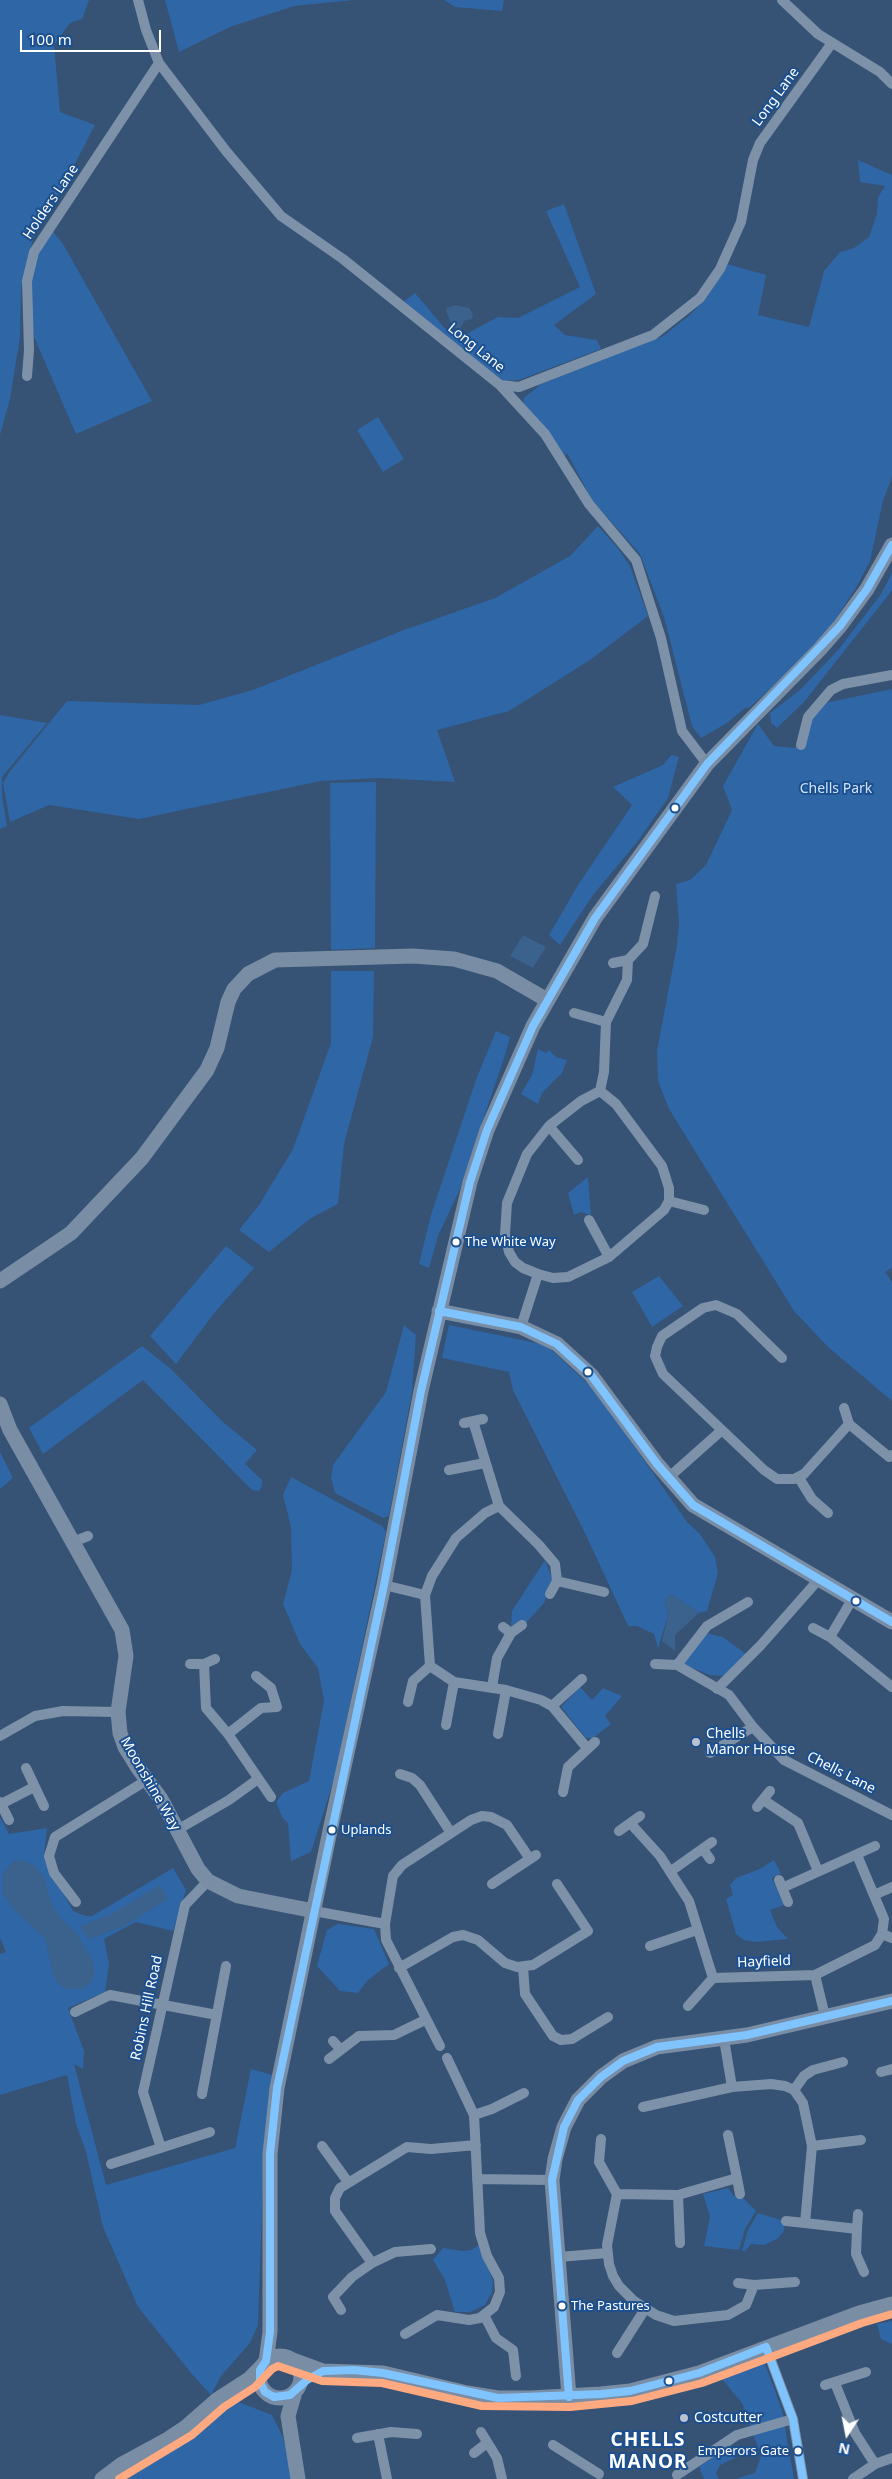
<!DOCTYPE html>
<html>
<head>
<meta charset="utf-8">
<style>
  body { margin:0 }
  #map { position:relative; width:892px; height:2479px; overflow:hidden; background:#365274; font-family:"Noto Sans",sans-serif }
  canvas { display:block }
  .north { position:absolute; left:822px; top:2409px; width:50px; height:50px; -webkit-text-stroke:4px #1b4f8f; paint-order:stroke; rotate:191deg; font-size:14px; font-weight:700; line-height:20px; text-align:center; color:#fff }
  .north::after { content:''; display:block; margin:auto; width:18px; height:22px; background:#fff; clip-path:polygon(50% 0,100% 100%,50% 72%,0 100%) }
  .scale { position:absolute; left:20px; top:30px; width:141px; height:22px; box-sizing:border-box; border:2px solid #fff; border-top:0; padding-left:6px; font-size:15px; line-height:18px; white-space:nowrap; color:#fff; -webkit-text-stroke:4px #1b4f8f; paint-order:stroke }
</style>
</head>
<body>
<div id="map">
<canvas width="892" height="2479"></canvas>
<div class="north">N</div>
<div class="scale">100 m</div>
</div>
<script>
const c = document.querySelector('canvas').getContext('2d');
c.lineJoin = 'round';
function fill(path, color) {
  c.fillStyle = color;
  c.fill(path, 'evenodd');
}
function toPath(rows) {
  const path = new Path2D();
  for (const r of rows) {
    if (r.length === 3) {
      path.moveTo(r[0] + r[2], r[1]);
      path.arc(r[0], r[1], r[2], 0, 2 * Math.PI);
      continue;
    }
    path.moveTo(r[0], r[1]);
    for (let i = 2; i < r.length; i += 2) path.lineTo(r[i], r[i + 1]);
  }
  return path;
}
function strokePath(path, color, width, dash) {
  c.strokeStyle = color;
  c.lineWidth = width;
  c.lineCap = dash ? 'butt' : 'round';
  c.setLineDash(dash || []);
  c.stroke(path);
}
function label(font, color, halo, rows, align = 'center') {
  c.font = font + ' "Noto Sans",sans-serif';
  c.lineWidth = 4;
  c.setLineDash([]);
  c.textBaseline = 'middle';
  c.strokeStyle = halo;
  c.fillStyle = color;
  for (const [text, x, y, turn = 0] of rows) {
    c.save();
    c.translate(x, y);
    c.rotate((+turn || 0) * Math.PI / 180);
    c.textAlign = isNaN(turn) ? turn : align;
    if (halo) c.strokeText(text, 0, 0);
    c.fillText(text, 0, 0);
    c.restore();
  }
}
fill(toPath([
  [0,0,89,0,82,19,70,23,54,45,60,112,95,125,49,214,34,235,21,288,20,337,10,399,0,435],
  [165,0,354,0,294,6,230,27,179,52],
  [444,0,504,0,502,11,455,7],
  [858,160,892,175,892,477,883,501,870,561,857,586,829,629,809,654,749,708,745,708,727,723,701,738,692,726,664,617,640,554,592,500,567,453,563,458,523,404,524,398,541,384,663,336,690,315,707,297,727,264,766,275,758,315,809,327,824,271,840,252,854,248,869,237,877,214,878,197,885,186,860,182],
  [564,204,596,294,554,325,565,335,597,340,601,349,519,380,498,381,403,302,415,293,447,331,466,334,498,317,518,318,580,287,546,211],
  [51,229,63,244,152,401,76,434,34,337,32,320,31,281,35,260],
  [378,417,404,459,383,472,357,430],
  [598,526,617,547,630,566,648,616,590,660,509,711,437,730,455,782,380,778,321,781,139,819,49,805,10,822,3,783,10,771,67,701,199,705,253,690,404,630,495,598,570,556],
  [892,573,892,590,886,598,804,702,777,728,771,723,770,713,801,689,839,649,881,594],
  [892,689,892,1268,885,1272,892,1282,892,1401,828,1347,794,1311,669,1109,658,1081,657,1051,677,945,679,923,676,884,690,880,706,865,732,810,723,786,758,724,774,746,795,748,820,704],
  [0,715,47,723,2,777,2,796,7,826,0,829],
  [671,755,679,757,668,798,638,841,593,895,560,945,549,935,578,885,632,805,613,787,663,765],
  [376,782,375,948,331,950,330,783],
  [331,971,374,971,373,1037,344,1144,338,1204,311,1218,269,1252,239,1230,259,1205,293,1149,331,1043],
  [496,1031,510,1037,505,1055,459,1191,438,1236,429,1268,419,1264,430,1218,477,1077],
  [538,1049,546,1053,549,1050,556,1057,567,1060,562,1073,542,1093,538,1104,521,1094,532,1075],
  [588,1177,591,1215,580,1212,574,1215,568,1193],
  [226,1246,254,1268,215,1312,176,1364,150,1336],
  [659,1276,683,1306,652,1327,632,1292],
  [404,1325,416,1335,412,1392,389,1516,383,1518,335,1493,331,1478,333,1465,386,1392],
  [449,1325,546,1345,596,1391,687,1522,700,1534,715,1557,718,1573,707,1611,699,1613,671,1594,665,1601,668,1616,658,1648,654,1634,637,1626,628,1626,585,1533,513,1390,509,1372,442,1358],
  [142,1346,171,1369,222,1421,257,1450,245,1464,262,1480,262,1486,259,1491,252,1490,143,1380,43,1454,29,1428],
  [0,1452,13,1478,0,1489],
  [291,1477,382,1526,386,1532,335,1776,311,1852,291,1861,288,1823,282,1817,276,1802,283,1793,309,1781,324,1701,318,1668,300,1644,283,1604,292,1570,291,1527,283,1495],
  [545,1560,553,1581,544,1603,526,1623,511,1626,512,1611],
  [706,1633,723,1637,746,1654,725,1676,710,1675,685,1665,684,1662],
  [580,1687,592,1700,603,1688,622,1696,605,1716,611,1724,593,1738,586,1738,561,1707],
  [0,1817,9,1834,47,1828,44,1856,73,1911,86,1916,92,1916,173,1868,186,1890,173,1931,136,1922,104,1939,109,1964,105,1992,68,2008,84,2051,83,2069,74,2064,106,2185,235,2148,251,2069,273,2075,264,2148,258,2325,250,2343,221,2376,211,2395,191,2373,138,2307,103,2227,86,2152,76,2124,67,2075,0,2095,0,1954,6,1952,0,1938],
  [774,1860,781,1873,772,1878,784,1905,770,1910,777,1927,788,1939,755,1942,744,1940,736,1934,726,1899,733,1895,730,1885,736,1878,760,1869],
  [338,1924,374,1929,389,1964,368,1980,358,1993,340,1991,317,1966,327,1930],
  [728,2188,734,2196,740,2195,756,2211,745,2229,739,2250,704,2246,710,2217,703,2194],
  [758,2213,784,2221,784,2231,777,2239,764,2245,751,2244,745,2251,742,2251,748,2230],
  [478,2245,493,2280,492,2292,485,2305,470,2312,455,2312,445,2280,433,2260,443,2248,463,2251,471,2250],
  [892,2321,892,2344,881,2339,877,2324],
  [753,2359,765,2364,782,2410,794,2479,736,2479,755,2473,761,2456,742,2403,722,2379,719,2372],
  [236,2401,272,2415,283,2437,293,2479,110,2479,214,2410],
  [730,2443,735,2458,720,2465,716,2473,719,2479,704,2479,699,2467]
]), '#2f66a5');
fill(toPath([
  [455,305,469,308,473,314,472,319,464,321,460,329,453,327,446,311,447,308],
  [523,935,546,947,533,968,510,956],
  [671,1594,699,1613,675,1635,675,1651,662,1641,668,1616,665,1600],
  [22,1860,34,1865,44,1877,51,1902,60,1917,77,1934,92,1959,95,1972,91,1983,83,1989,67,1989,58,1984,54,1975,45,1938,16,1912,3,1894,3,1873,13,1861],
  [160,1885,168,1899,122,1927,88,1939,80,1926,112,1914]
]), '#3b618d');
strokePath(toPath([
  [138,0,146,30,159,63,226,151,281,216,343,259,500,385,519,387,653,335,700,298,720,269,741,222,753,160,760,143,832,43],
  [782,0,818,34,880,72,892,84],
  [27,376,29,350,27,281,34,252,159,63],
  [500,385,545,434,589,504,636,560,661,638,682,731,707,764],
  [801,745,808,717,831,690,843,684,892,675],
  [613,963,628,960],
  [574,1013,606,1022],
  [600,1091,616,1104,662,1166,669,1188,669,1201,664,1210,609,1257,568,1277,553,1278,538,1274,523,1268,515,1262,509,1252,505,1234,507,1203,527,1154,549,1126,581,1101,600,1091],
  [600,1091,604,1072,606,1022,627,980,628,960,643,944,655,896],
  [549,1126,578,1160],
  [669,1201,704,1210],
  [589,1220,609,1257],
  [521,1327,538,1274],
  [782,1358,737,1314,716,1305,703,1308,662,1336,657,1347,655,1356,663,1374,764,1470,777,1479,794,1479,804,1474,849,1424,844,1408],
  [473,1421,499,1506,539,1545,555,1564,557,1581,550,1594],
  [464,1423,483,1419],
  [849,1424,889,1457,892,1455],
  [449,1470,485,1463],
  [668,1478,722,1430],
  [799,1478,812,1499,828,1513],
  [499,1506,485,1513,456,1538,432,1576,425,1595,430,1666,454,1682,506,1690,541,1700,552,1706,587,1748],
  [73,1542,88,1536],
  [557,1581,604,1592],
  [384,1585,425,1595],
  [503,1627,511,1633],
  [813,1628,830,1637,892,1687],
  [830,1637,853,1598],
  [190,1664,204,1664,215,1659],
  [204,1664,206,1708,228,1734,271,1797],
  [655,1664,677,1665,729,1695,753,1727,784,1760,892,1815],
  [677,1665,707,1626,748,1602],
  [492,1687,497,1658,511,1633,522,1625],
  [717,1689,760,1646,820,1578],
  [408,1702,413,1681,430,1666],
  [552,1706,582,1679],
  [446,1725,454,1682],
  [228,1734,261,1708,277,1707,271,1688,256,1676],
  [498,1734,506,1690],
  [0,1736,35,1716,63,1711,118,1712],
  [710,1753,753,1727],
  [26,1768,44,1806],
  [400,1774,412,1778,420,1785,451,1833],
  [563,1792,568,1767,595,1742],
  [765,1801,798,1823,818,1871],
  [0,1802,9,1820],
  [1,1804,34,1787],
  [757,1807,770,1791],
  [631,1824,660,1856,689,1901,713,1978],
  [177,1830,229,1800,258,1779],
  [619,1831,640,1816],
  [703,1849,710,1859],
  [671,1871,712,1842],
  [779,1880,788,1902],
  [492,1884,530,1859],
  [782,1888,875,1846],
  [874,1895,892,1887],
  [76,1902,54,1873,49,1856,55,1837,147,1780],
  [314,1911,385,1924],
  [882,1934,892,1938],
  [650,1946,697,1930],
  [523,1967,525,1994,553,2036,561,2040,572,2039,608,2017],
  [399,1968,453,1937,463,1935,478,1940,505,1963,517,1967,533,1965,588,1931,557,1884],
  [815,1975,825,2016],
  [688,2006,713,1978,815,1975,875,1945,882,1934,884,1919,857,1855],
  [75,2012,110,1995,217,2015],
  [724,2039,732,2087],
  [333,2041,340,2049],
  [440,2046,386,1940,385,1924,393,1876,402,1865,471,1820,482,1816,491,1817,507,1825,530,1859,536,1855],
  [329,2059,359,2036,394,2035,425,2020],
  [881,2072,892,2069],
  [794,2090,804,2076,813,2070,843,2062],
  [202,2094,226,1966],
  [643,2107,732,2087,771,2084,785,2086,794,2090,803,2103,812,2146,805,2223,857,2229,856,2254,864,2272],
  [474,2115,492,2109,524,2093],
  [728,2135,737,2178,678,2195,617,2194,607,2245,609,2264,613,2276,619,2286,634,2301,656,2315,674,2321,728,2315,746,2305,754,2285,795,2282],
  [601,2139,599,2162,617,2194],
  [322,2146,348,2182],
  [812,2146,861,2140],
  [161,2148,143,2092,185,1905,208,1881],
  [111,2164,210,2132],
  [737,2178,740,2194],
  [477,2179,552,2180],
  [678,2195,680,2243],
  [786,2221,805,2223],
  [857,2229,858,2214],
  [559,2257,607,2253],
  [372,2263,335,2211,335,2198,340,2188,407,2147,431,2149,476,2145],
  [738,2283,754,2285],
  [341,2310,333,2297,352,2277,372,2263,395,2252,431,2249],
  [484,2315,496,2338,513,2350,516,2376],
  [405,2334,437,2315,469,2320,480,2318,494,2307,500,2292,499,2278,487,2256,480,2233,474,2115,447,2058],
  [766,2347,793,2419,803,2479],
  [617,2353,645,2309],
  [835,2383,855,2433,875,2464],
  [825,2385,866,2372],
  [481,2432,497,2458,502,2479],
  [378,2434,387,2479],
  [357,2438,391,2432,417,2434],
  [553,2445,599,2474],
  [474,2453,487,2443],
  [677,2475,737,2435,793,2419],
  [853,2479,875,2464,892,2458]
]), '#7d92a8', 10);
strokePath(toPath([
  [0,1281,71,1233,142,1158,207,1070,217,1048,228,1002,234,989,248,974,275,960,413,956,454,959,497,971,547,1000],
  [439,1311,521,1327,557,1344,591,1375,657,1464,693,1505,892,1622],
  [0,1404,10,1430,122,1630,126,1656,118,1712,120,1733,125,1747,138,1768,161,1799,198,1869,208,1881,238,1896,314,1911],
  [280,2377,21],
  [293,2360,323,2371,383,2373,467,2393,498,2398,531,2398,601,2394,630,2391,699,2373,859,2313,892,2304],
  [266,2361,270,2332,270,2154,277,2088,331,1826,384,1585,421,1391,470,1182,487,1130,533,1026,595,918,707,764,820,649,840,626,867,589,892,545],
  [295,2392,288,2416,298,2479],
  [569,2397,552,2180,555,2159,564,2127,578,2100,601,2077,623,2061,657,2047,747,2035,892,2001],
  [102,2479,122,2464,168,2439,186,2427,218,2399,249,2379,263,2365]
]), '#798da4', 15);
strokePath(toPath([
  [439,1311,521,1327,557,1344,591,1375,657,1464,693,1505,892,1622],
  [766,2347,699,2373,630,2391,601,2394,498,2398,383,2373,354,2370,323,2371,307,2380,290,2395,274,2397,265,2392,260,2382,260,2370,266,2361,270,2332,270,2154,277,2088,384,1585,421,1391,470,1182,487,1130,533,1026,595,918,707,764,840,626,867,589,892,545],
  [766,2347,793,2419,803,2479],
  [569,2397,552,2180,564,2127,578,2100,601,2077,623,2061,657,2047,747,2035,892,2001]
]), '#80c4ff', 8);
strokePath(toPath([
  [119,2479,192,2435,224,2407,255,2387,272,2369,278,2366,322,2381,382,2383,482,2406,570,2407,632,2401,702,2383,862,2323,892,2314]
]), '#ffa980', 8);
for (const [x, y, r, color] of [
  [675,808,4.5,"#fff"],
  [456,1242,4.5,"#fff"],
  [588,1372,4.5,"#fff"],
  [856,1601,4.5,"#fff"],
  [696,1742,5,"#b9c2ce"],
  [332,1830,4.5,"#fff"],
  [562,2306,4.5,"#fff"],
  [669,2381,4.5,"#fff"],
  [684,2418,5,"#b9c2ce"],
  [798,2451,4.5,"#fff"]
]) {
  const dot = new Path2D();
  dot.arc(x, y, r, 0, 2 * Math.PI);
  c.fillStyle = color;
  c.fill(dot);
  strokePath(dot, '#1b4f8f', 2);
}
label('13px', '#fff', '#1b4f8f', [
  ["The White Way",465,1242],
  ["Uplands",341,1830],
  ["The Pastures",571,2306],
  ["Emperors Gate",789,2451,"right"]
], 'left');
label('14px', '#fff', '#1b4f8f', [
  ["Long Lane",776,97,-54],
  ["Holders Lane",51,202,-56],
  ["Long Lane",476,348,39],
  ["Chells Lane",841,1773,27],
  ["Moonshine Way",150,1784,60],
  ["Hayfield",764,1962,-2],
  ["Robins Hill Road",147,2008,-78]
]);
label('14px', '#cfe3fa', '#1b4f8f', [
  ["Chells Park",836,789]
]);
label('14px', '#fff', '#1b4f8f', [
  ["Chells",706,1734],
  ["Manor House",706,1750],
  ["Costcutter",694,2418]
], 'left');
c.letterSpacing = '1px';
label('bold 19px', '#fff', '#1b4f8f', [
  ["CHELLS",648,2441],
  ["MANOR",648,2463]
]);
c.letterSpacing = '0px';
</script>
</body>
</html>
